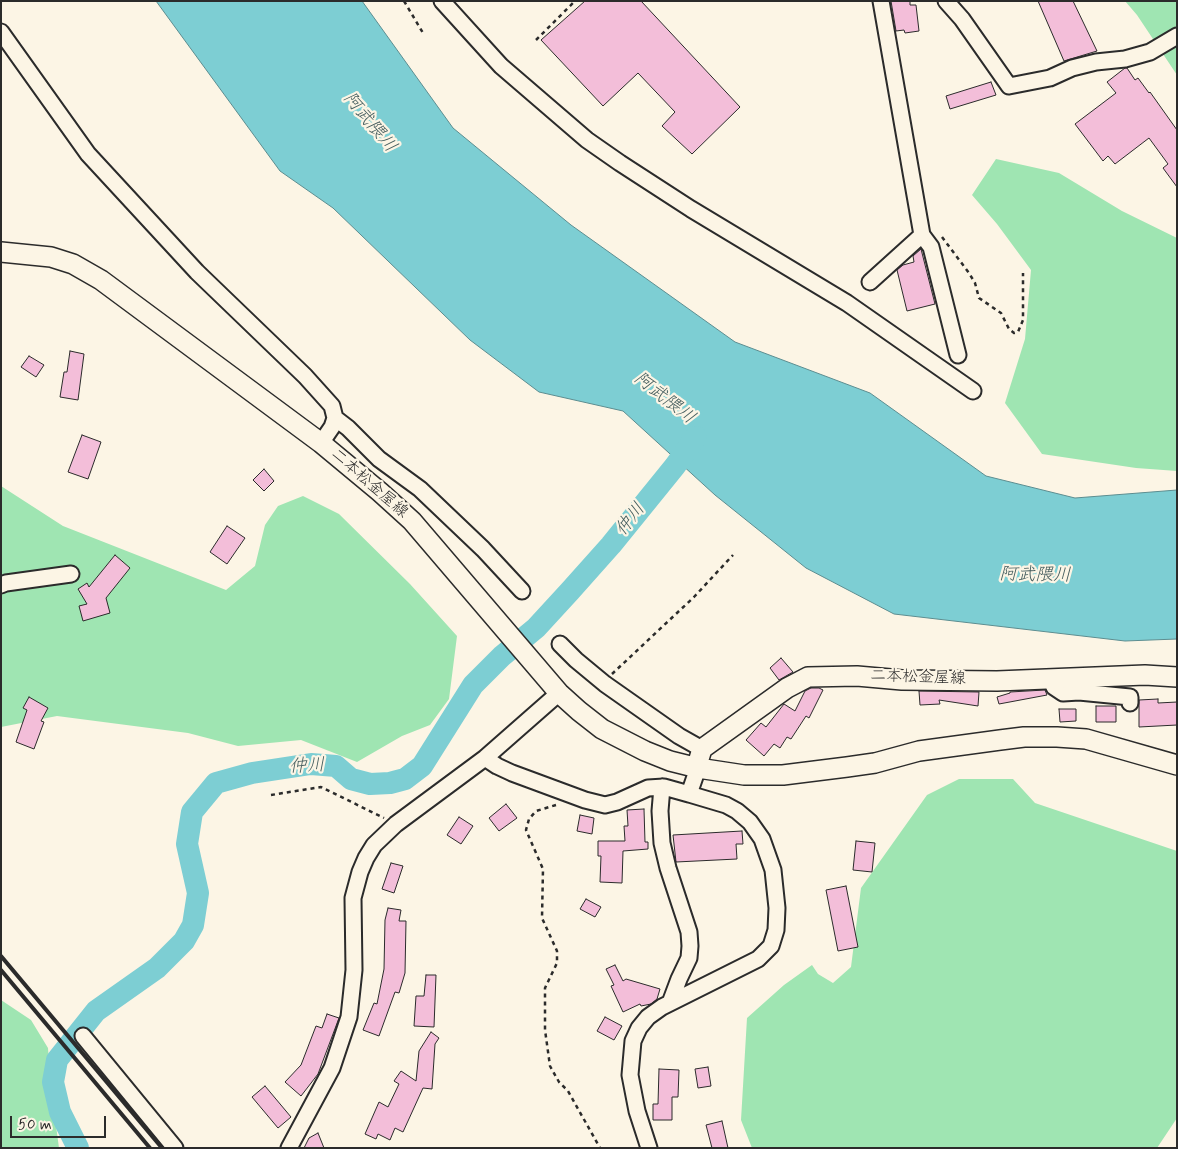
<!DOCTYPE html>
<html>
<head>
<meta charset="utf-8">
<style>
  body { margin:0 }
  #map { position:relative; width:1178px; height:1149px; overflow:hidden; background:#fcf5e5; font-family:Mynerve,sans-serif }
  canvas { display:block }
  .frame { position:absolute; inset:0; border:2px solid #2b2b2b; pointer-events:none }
  .scale { position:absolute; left:10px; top:1116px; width:96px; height:22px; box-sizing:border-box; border:2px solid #2b2b2b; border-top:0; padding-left:6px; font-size:15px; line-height:18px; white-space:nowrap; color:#2b2b2b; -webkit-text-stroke:4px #fcf5e5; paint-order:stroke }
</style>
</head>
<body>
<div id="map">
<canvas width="1178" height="1149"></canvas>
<div class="frame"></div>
<div class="scale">50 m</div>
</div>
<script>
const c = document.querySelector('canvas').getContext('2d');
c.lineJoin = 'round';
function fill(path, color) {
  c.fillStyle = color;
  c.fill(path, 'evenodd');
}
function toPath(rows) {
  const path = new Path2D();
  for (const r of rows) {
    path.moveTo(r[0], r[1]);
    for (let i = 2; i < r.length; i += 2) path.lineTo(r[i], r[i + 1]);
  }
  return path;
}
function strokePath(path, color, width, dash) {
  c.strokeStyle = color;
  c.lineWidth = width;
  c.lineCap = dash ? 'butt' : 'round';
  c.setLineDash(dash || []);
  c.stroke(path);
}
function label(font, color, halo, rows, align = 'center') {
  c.font = font + ' Mynerve,"Klee One",sans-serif';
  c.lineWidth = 4.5;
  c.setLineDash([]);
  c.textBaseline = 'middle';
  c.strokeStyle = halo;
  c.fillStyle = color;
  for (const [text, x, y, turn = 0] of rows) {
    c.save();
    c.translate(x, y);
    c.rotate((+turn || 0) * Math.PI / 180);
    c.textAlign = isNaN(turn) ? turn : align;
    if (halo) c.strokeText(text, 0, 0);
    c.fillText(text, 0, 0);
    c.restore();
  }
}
fill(toPath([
  [1125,1,1177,1,1177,75,1137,15],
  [996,159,1059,173,1122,211,1177,238,1177,471,1136,468,1042,454,1005,403,1025,339,1031,270,997,224,972,195],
  [1,486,63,526,226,590,255,566,265,525,278,506,303,496,339,514,410,584,457,636,449,699,430,725,402,736,357,762,301,740,238,746,188,733,57,716,1,727],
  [959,779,1013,779,1035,803,1177,851,1177,1118,1157,1148,752,1148,741,1120,747,1018,784,985,812,965,818,974,833,983,851,967,861,888,927,795],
  [1,1000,31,1020,48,1048,51,1088,59,1148,1,1148]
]), '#9fe5b2');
const water = toPath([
  [156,1,362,1,453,128,571,225,735,342,870,393,986,476,1075,498,1177,490,1177,639,1125,641,894,614,806,568,715,495,623,411,539,392,470,340,333,208,280,171,156,1]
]);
fill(water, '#7dced3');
strokePath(water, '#5c8d90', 1);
strokePath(toPath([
  [78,1148,60,1112,53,1082,57,1060,96,1011,157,968,184,941,193,925,198,893,187,844,192,812,216,783,252,773,311,764,336,766,351,779,370,784,390,783,405,779,422,766,473,685,502,656,536,628,570,591,611,545,675,466,696,437]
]), '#7dced3', 22);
const building = toPath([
  [585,1,641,1,740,107,692,154,662,126,675,112,638,73,603,106,541,40,585,1],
  [891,1,910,1,910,5,916,5,919,31,905,33,904,30,896,31,891,1],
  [1038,1,1073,1,1097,51,1064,61,1038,1],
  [1125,68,1127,68,1135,80,1138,78,1149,93,1150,92,1177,130,1177,187,1163,168,1168,164,1149,138,1115,164,1108,156,1103,161,1075,124,1116,93,1107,82,1125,68],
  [991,82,996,95,950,109,946,96,991,82],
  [921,249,935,304,907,311,897,270,903,265,914,262,913,256,921,249],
  [70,351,84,354,78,400,60,397,64,372,67,372,70,351],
  [29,356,44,365,36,377,21,367,29,356],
  [82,435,101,442,88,479,68,472,82,435],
  [264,469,274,481,264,491,253,480,264,469],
  [227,526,245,538,227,564,210,552,227,526],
  [115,555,130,568,106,598,110,613,83,621,79,606,87,604,78,589,87,583,89,587,115,555],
  [781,658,793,672,779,680,770,668,781,658],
  [811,688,819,688,823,690,809,718,806,716,791,739,787,737,780,748,774,744,764,756,746,740,761,723,766,727,784,704,795,711,805,691,811,688],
  [1045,690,1047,695,999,704,997,697,1010,693,1010,692,1045,690],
  [919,691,979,692,978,706,939,700,940,704,920,705,919,691],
  [29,697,48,708,41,721,44,722,34,749,16,742,27,710,23,708,29,697],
  [1158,699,1158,703,1177,702,1177,725,1139,727,1139,700,1158,699],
  [1096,706,1116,706,1116,722,1096,722,1096,706],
  [1059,709,1076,709,1076,721,1060,722,1059,709],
  [506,804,517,818,499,831,489,818,506,804],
  [644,809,645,842,648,842,648,849,623,851,622,883,600,882,601,856,598,856,598,841,625,841,624,826,628,826,627,810,644,809],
  [580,815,594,818,592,834,577,831,580,815],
  [459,817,473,826,461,844,447,835,459,817],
  [742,831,743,844,736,844,737,859,676,862,673,835,742,831],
  [856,841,875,843,872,872,853,870,856,841],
  [391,863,403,866,394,893,382,889,391,863],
  [846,886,858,947,838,951,826,890,846,886],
  [586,899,601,907,595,917,580,909,586,899],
  [388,908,401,910,399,921,406,921,405,973,399,993,395,992,379,1036,363,1030,374,1003,377,1004,384,969,385,920,388,908],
  [615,965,623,981,626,979,660,989,657,999,651,1004,641,1006,640,1004,623,1012,611,986,614,985,606,969,615,965],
  [426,975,436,975,434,1027,414,1026,416,996,424,996,426,975],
  [327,1014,339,1018,318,1074,301,1096,285,1082,301,1065,316,1026,322,1028,327,1014],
  [605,1017,622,1026,614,1040,597,1031,605,1017],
  [431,1032,439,1038,435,1044,432,1089,423,1088,403,1132,395,1128,390,1140,378,1134,376,1139,365,1134,379,1102,388,1107,399,1084,394,1081,401,1071,416,1081,419,1051,431,1032],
  [708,1067,711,1086,698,1088,695,1069,708,1067],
  [659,1069,679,1070,678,1097,672,1097,672,1120,653,1120,653,1104,658,1104,659,1069],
  [265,1086,291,1117,278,1128,252,1097,265,1086],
  [722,1121,728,1148,712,1148,706,1125,722,1121],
  [318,1133,324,1148,304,1148,309,1138,318,1133]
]);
fill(building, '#f3bed9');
strokePath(building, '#2b2b2b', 1);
const minor = toPath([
  [442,1,501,66,587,140,620,163,691,209,847,303,973,391],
  [946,1,962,19,1009,86,1050,78,1072,68,1096,62,1125,59,1150,52,1177,36],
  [1,32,88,154,197,272,305,376,332,406,335,418,332,427,321,443],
  [922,235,931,247,958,355],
  [870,282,922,235,881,1],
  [335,418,348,428,379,459,420,489,483,549,522,591],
  [1,585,6,583,71,574],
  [560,644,576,660,605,684,679,736,702,749],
  [1051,679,1054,687,1063,693,1079,692,1130,697,1130,703],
  [485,758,497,766,512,773,585,800,605,805,617,802,648,788,664,787,689,794,698,768],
  [662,787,660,811,662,843,668,868,689,932,690,946,689,958,679,979,670,1003],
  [83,1036,175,1148],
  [289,1148,332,1068,349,1017,354,970,353,898,360,872,366,858,374,845,396,824,485,758,559,693],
  [649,1148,637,1111,630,1075,633,1041,639,1028,648,1017,662,1007,758,959,771,946,776,930,777,908,773,870,762,839,750,822,737,811,726,805,689,794]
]);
const major = toPath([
  [1,252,51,257,73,264,101,280,321,443,380,492,412,521,559,693,579,711,602,729,645,751,670,761,698,768,744,775,783,775,847,767,875,763,919,751,1000,740,1024,737,1057,737,1086,739,1177,765],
  [698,768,699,759,702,749,706,746,787,688,808,677,857,676,902,680,997,681,1145,675,1177,677]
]);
strokePath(minor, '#2b2b2b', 19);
strokePath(major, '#2b2b2b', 22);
strokePath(toPath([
  [404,1,423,33],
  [536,40,575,1],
  [942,237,969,273,975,283,979,298,1001,313,1009,329,1014,333,1018,332,1023,320,1023,273],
  [612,674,694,597,733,555],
  [271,795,321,787,384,818],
  [556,805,536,811,529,819,526,830,543,869,542,918,557,951,557,963,545,988,545,1030,550,1066,559,1082,568,1091,600,1148]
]), '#2b2b2b', 2.5, [4, 4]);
strokePath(minor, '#fcf5e5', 15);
strokePath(major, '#fcf5e5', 19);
strokePath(toPath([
  [1,956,162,1148],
  [1,970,150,1148]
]), '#2b2b2b', 4);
label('16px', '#2b2b2b', '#fcf5e5', [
  ["二本松金屋線",369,484,41],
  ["二本松金屋線",918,678,2]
]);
label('italic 18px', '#445c5d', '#fcf5e5', [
  ["阿武隈川",369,123,50],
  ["阿武隈川",664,399,38],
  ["仲川",631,520,-52],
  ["阿武隈川",1035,576,1],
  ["仲川",307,767,-3]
]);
</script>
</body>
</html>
